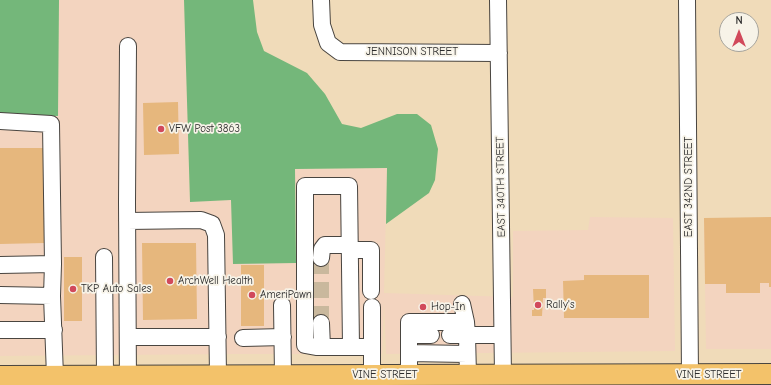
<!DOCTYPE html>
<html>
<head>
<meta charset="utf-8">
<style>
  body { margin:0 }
  #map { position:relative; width:771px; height:385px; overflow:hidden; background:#f0dbb9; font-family:"Comic Neue",sans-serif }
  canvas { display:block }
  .north { position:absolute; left:719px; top:12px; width:40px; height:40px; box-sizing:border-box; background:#f7f3e8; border:1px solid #a5a39c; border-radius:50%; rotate:0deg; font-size:11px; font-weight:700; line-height:16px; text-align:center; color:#2b2b2b }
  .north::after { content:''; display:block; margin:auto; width:14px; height:18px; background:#d1495b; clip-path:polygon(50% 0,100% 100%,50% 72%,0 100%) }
</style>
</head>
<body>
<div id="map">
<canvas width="771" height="385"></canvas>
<div class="north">N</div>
</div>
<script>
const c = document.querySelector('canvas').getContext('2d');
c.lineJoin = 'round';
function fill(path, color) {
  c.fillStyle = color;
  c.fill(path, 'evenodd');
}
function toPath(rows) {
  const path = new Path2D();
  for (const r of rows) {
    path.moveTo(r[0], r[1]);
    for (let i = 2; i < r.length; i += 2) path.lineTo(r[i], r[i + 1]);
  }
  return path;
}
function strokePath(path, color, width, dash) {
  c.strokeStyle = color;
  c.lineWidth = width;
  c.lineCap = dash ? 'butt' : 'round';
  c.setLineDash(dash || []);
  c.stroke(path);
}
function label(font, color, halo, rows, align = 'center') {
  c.font = font + ' "Comic Neue",sans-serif';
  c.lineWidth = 3.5;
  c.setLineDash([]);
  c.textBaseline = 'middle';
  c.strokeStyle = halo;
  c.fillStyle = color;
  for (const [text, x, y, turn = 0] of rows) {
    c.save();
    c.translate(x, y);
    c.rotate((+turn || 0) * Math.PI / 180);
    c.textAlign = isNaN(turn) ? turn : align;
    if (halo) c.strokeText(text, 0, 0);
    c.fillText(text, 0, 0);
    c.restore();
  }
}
fill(toPath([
  [59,0,184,0,190,201,231,200,296,263,295,169,387,168,384,293,513,297,513,231,588,230,590,217,673,218,675,351,386,354,384,301,382,354,233,354,0,356,0,115,58,115],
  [704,218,771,218,771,349,706,349]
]), '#f3d4bf');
fill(toPath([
  [0,0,59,0,58,116,0,115],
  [184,0,253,0,257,32,264,51,307,73,325,94,342,124,361,128,397,114,417,114,431,125,438,149,435,180,429,193,386,224,387,168,295,169,296,263,233,264,231,200,190,202]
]), '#74b77a');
fill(toPath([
  [178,102,179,154,144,155,143,103],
  [0,148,44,148,45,243,0,244],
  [771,217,771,287,769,287,769,283,760,283,760,293,726,293,726,284,705,284,704,218],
  [142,243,196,243,197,319,143,320],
  [64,257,82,257,82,321,64,321],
  [241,265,264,265,264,326,241,326],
  [584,275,649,275,649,318,564,318,563,281,584,280],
  [533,289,546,289,546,298,543,298,542,316,532,316,532,310,534,310]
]), '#e6b77d');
strokePath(toPath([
  [321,258,321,323]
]), '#c9b89d', 16, [16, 8]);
const minor = toPath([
  [321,0,322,25,328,43,340,52,499,53],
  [498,0,503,375],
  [687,0,690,375],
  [128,46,127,202,128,385],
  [0,121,51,124,53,264],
  [127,221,201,220,212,224,216,235,218,375],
  [350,250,371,250,371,291],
  [104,257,105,375],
  [321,258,322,249,325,245,350,245],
  [0,265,53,264,52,296,55,376],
  [0,295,52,296],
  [462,304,466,322,467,335,468,375],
  [282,305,283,375],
  [372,307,372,375],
  [321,323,322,347],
  [0,330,54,330],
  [409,335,409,322,466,322],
  [450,335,502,335],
  [129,337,218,337],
  [243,338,283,337],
  [351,347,316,347,305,345,305,186,349,186,351,347,372,347],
  [409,353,467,354],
  [409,375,409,335,431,335]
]);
const major = toPath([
  [0,376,771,374]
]);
strokePath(minor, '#494540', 18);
strokePath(major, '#494540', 22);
strokePath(minor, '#fff', 16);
strokePath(major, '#f3c26a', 20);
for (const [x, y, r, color] of [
  [161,129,4,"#d1495b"],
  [170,281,4,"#d1495b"],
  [73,289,4,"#d1495b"],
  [252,295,4,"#d1495b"],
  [538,305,4,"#d1495b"],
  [423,307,4,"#d1495b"]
]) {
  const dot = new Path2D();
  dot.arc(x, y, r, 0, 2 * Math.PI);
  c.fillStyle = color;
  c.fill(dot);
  strokePath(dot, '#f7f3e8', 1.5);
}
label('11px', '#2b2b2b', '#f7f3e8', [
  ["JENNISON STREET",412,52],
  ["EAST 340TH STREET",501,187,-91],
  ["EAST 342ND STREET",689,187,-90],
  ["VINE STREET",385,375],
  ["VINE STREET",709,375]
]);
label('11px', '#2b2b2b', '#f7f3e8', [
  ["VFW Post 3863",169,129],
  ["ArchWell Health",178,281],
  ["TKP Auto Sales",81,289],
  ["AmeriPawn",260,295],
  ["Rally's",546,305],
  ["Hop-In",431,307]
], 'left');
</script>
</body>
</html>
